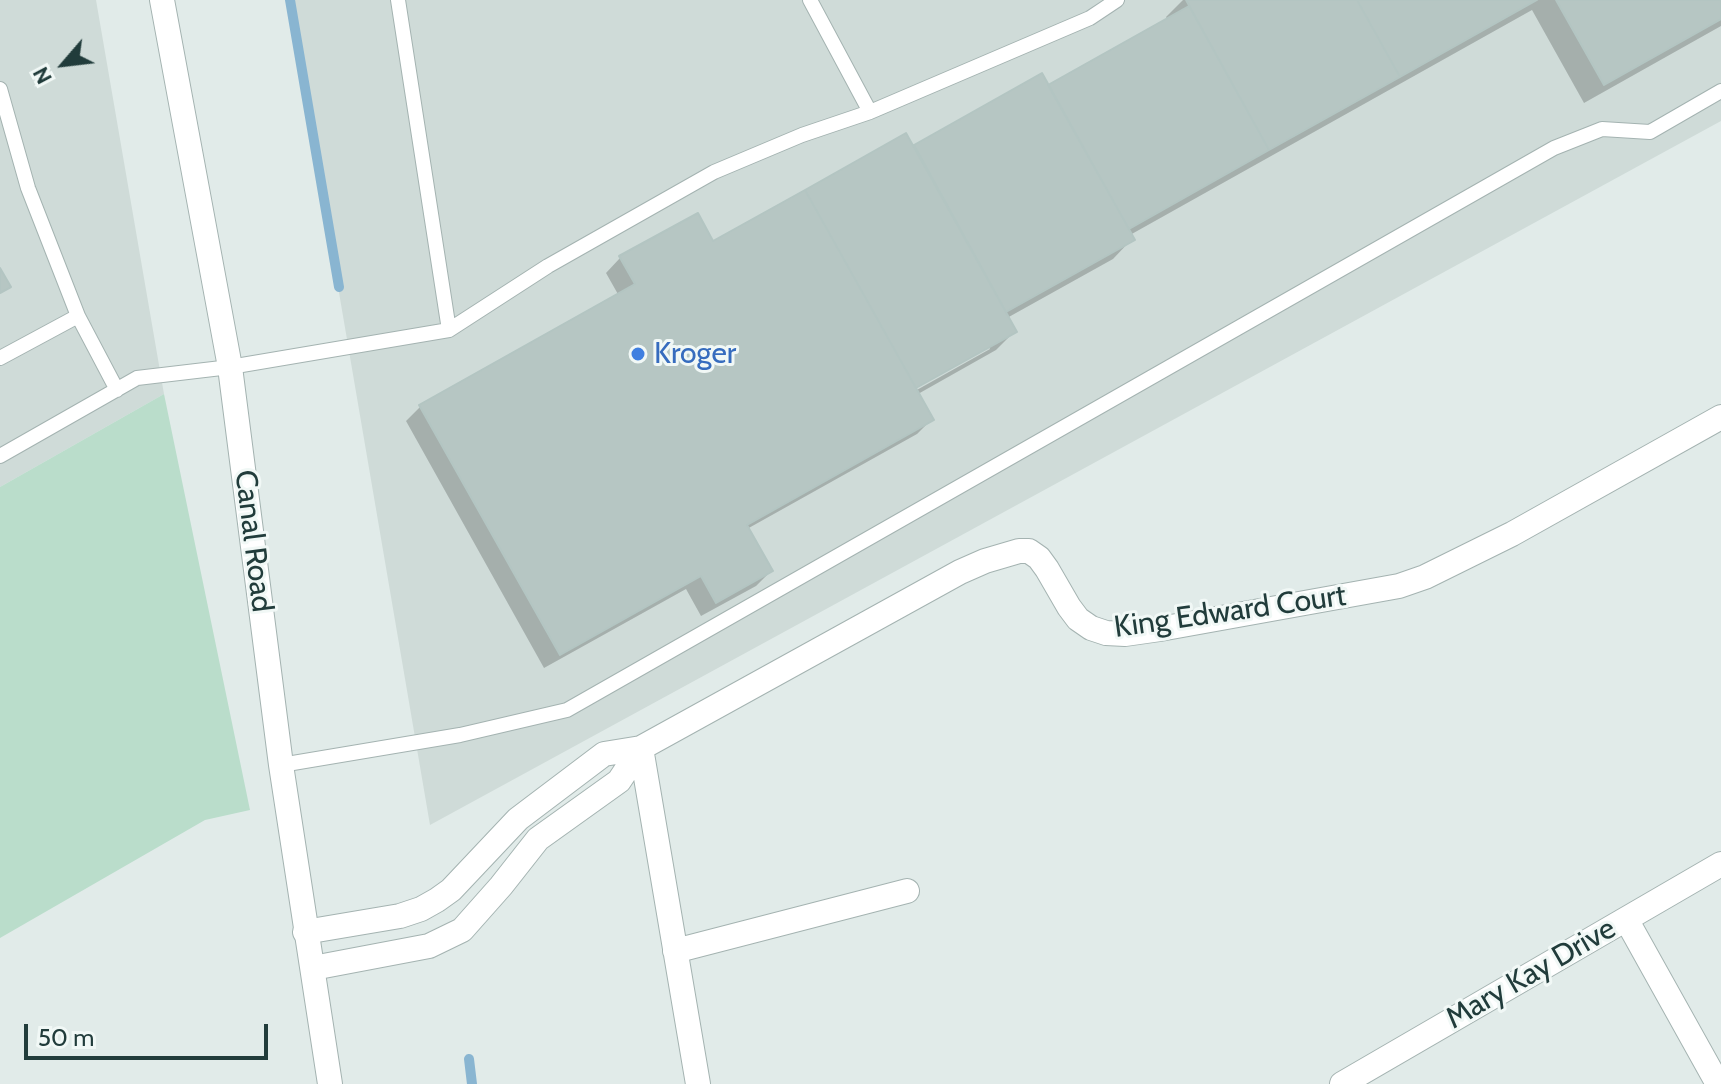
<!DOCTYPE html>
<html>
<head>
<meta charset="utf-8">
<style>
  body { margin:0 }
  #map { position:relative; width:1721px; height:1084px; overflow:hidden; background:#e1ebe9; font-family:Cabin,sans-serif }
  canvas { display:block }
  .north { position:absolute; left:24px; top:24px; width:80px; height:80px; -webkit-text-stroke:6px #f1f8f6; paint-order:stroke; rotate:242deg; font-size:22px; font-weight:700; line-height:32px; text-align:center; color:#213c3b }
  .north::after { content:''; display:block; margin:auto; width:28px; height:36px; background:#213c3b; clip-path:polygon(50% 0,100% 100%,50% 72%,0 100%) }
  .scale { position:absolute; left:24px; top:1024px; width:244px; height:36px; box-sizing:border-box; border:4px solid #213c3b; border-top:0; padding-left:10px; font-size:24px; line-height:28px; white-space:nowrap; color:#213c3b; -webkit-text-stroke:6px #f1f8f6; paint-order:stroke }
</style>
</head>
<body>
<div id="map">
<canvas width="1721" height="1084"></canvas>
<div class="north">N</div>
<div class="scale">50 m</div>
</div>
<script>
const c = document.querySelector('canvas').getContext('2d');
c.lineJoin = 'round';
function fill(path, color) {
  c.fillStyle = color;
  c.fill(path, 'evenodd');
}
function toPath(rows) {
  const path = new Path2D();
  for (const r of rows) {
    path.moveTo(r[0], r[1]);
    for (let i = 2; i < r.length; i += 2) path.lineTo(r[i], r[i + 1]);
  }
  return path;
}
function strokePath(path, color, width, dash) {
  c.strokeStyle = color;
  c.lineWidth = width;
  c.lineCap = dash ? 'butt' : 'round';
  c.setLineDash(dash || []);
  c.stroke(path);
}
function label(font, color, halo, rows, align = 'center') {
  c.font = font + ' Cabin,sans-serif';
  c.lineWidth = 6;
  c.setLineDash([]);
  c.textBaseline = 'middle';
  c.strokeStyle = halo;
  c.fillStyle = color;
  for (const [text, x, y, turn = 0] of rows) {
    c.save();
    c.translate(x, y);
    c.rotate((+turn || 0) * Math.PI / 180);
    c.textAlign = isNaN(turn) ? turn : align;
    if (halo) c.strokeText(text, 0, 0);
    c.fillText(text, 0, 0);
    c.restore();
  }
}
fill(toPath([
  [0,0,96,0,164,394,0,487],
  [289,0,1721,0,1721,121,430,825]
]), '#cfdbd8');
fill(toPath([
  [164,394,250,810,205,820,0,938,0,487]
]), '#baddcb');
fill(toPath([
  [1183,0,1721,0,1721,26,1584,103,1532,10,1130,235,1132,239,1113,259,1007,318,1015,331,996,350,918,394,932,419,917,434,747,529,771,571,756,586,701,616,686,589,544,668,406,421,421,406,619,296,606,273,620,258,713,244,913,148,1041,76,1047,88,1168,21,1166,17],
  [988,345,990,349,915,391,915,387]
]), '#0003');
strokePath(toPath([
  [290,0,339,287],
  [469,1059,472,1084]
]), '#89b5d1', 10);
const building = toPath([
  [1186,0,1357,0,1400,77,1269,150,1186,0],
  [1357,0,1537,0,1400,77,1357,0],
  [1556,0,1721,0,1721,19,1604,85,1556,0],
  [1189,6,1269,150,1129,229,1048,85,1189,6],
  [1042,73,1135,240,1006,312,914,145,1042,73],
  [906,133,1017,332,916,388,805,190,906,133],
  [805,190,934,420,747,525,773,571,716,603,701,576,560,655,419,405,635,284,619,256,698,213,713,241,805,190],
  [0,268,11,287,0,293,0,268]
]);
fill(building, '#b6c6c3');
strokePath(building, '#b3c5c2', 2);
const service = toPath([
  [398,0,449,330],
  [810,0,870,112],
  [0,89,28,188,78,316,117,390],
  [0,358,78,316],
  [0,456,137,378,230,367,449,330,548,266,714,172,802,135,870,112,1090,18,1117,0],
  [281,765,460,735,567,710,1554,148,1602,129,1650,132,1721,91]
]);
const minor = toPath([
  [1626,919,1718,1084],
  [305,932,400,916,421,909,437,900,451,890,518,819,604,754,641,748,619,781,538,839,501,886,462,930,429,946,313,968],
  [675,951,907,891],
  [698,1084,641,748,960,572,985,561,1019,551,1029,551,1039,558,1047,569,1069,607,1078,619,1091,628,1106,633,1125,634,1160,629,1399,586,1425,577,1512,534,1721,417],
  [1342,1084,1721,864]
]);
const tertiary = toPath([
  [162,0,230,367,281,765,330,1084]
]);
strokePath(service, '#a4b3b1', 16);
strokePath(minor, '#a4b3b1', 26);
strokePath(tertiary, '#a4b3b1', 26);
strokePath(service, '#fff', 14);
strokePath(minor, '#fff', 24);
strokePath(tertiary, '#fff', 24);
for (const [x, y, r, color] of [
  [638,354,8,"#3f7fe0"]
]) {
  const dot = new Path2D();
  dot.arc(x, y, r, 0, 2 * Math.PI);
  c.fillStyle = color;
  c.fill(dot);
  strokePath(dot, '#f1f8f6', 3);
}
label('30px', '#366cbe', '#f1f8f6', [
  ["Kroger",654,354]
], 'left');
label('30px', '#213c3b', '#f1f8f6', [
  ["Canal Road",253,541,83],
  ["King Edward Court",1230,612,-8],
  ["Mary Kay Drive",1531,974,-30]
]);
</script>
</body>
</html>
